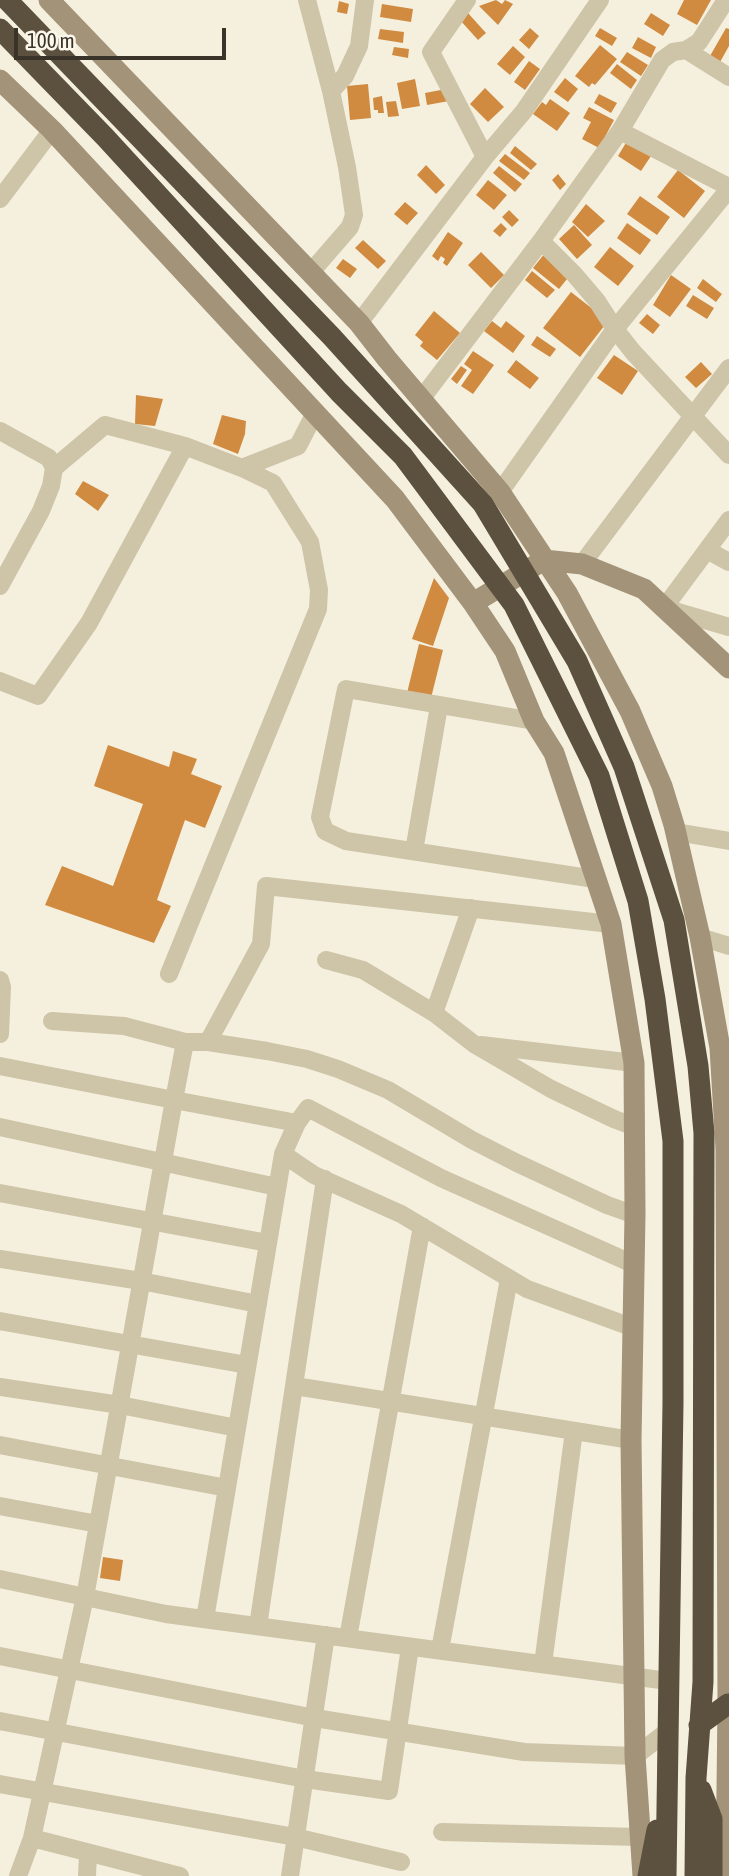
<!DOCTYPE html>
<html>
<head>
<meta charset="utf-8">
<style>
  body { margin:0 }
  #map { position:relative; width:729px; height:1876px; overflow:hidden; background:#f5f0de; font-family:"Asap Condensed",sans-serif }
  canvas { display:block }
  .scale { position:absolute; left:14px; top:28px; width:212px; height:32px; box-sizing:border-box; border:4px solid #3a3329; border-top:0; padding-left:9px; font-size:21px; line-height:24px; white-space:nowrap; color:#3a3329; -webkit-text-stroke:5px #fbf8eb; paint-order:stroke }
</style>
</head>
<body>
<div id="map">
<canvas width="729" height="1876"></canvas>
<div class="scale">100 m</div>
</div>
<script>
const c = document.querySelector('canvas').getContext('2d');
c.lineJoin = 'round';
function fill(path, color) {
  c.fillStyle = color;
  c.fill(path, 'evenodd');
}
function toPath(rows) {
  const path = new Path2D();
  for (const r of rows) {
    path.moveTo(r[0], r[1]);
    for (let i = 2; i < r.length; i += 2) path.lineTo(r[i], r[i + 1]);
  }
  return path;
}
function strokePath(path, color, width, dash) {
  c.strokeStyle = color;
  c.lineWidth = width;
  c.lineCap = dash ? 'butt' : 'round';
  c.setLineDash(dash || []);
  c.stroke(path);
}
fill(toPath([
  [496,0,502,4,505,0,513,4,498,25,479,6],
  [684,0,711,0,697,25,677,14],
  [339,1,349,4,347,14,337,12],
  [382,4,413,9,411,22,380,17],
  [468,13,486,33,478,40,460,20],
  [651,13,670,25,663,36,644,24],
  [530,28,539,36,529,49,519,40],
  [600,28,617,38,612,46,595,36],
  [726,28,729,29,729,46,720,62,710,56],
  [380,29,404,32,403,43,378,39],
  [638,37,656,47,651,58,632,48],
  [600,45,617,59,595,85,592,83,589,87,575,76],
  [513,46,525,57,510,75,497,64],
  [394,47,409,49,408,58,392,55],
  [627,52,648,65,641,76,620,62],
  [529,61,540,69,525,90,514,82],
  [617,64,637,80,631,89,610,73],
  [565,78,578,89,568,102,554,92],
  [415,79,420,106,402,109,397,83],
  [368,84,371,118,350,120,347,86],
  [485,88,504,107,488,122,470,104],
  [446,89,449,101,427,105,425,93],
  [599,94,617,103,611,113,594,103],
  [382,96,384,113,378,113,378,110,374,110,373,98],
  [550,99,570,113,557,131,533,114,542,102,546,105],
  [396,101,399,116,388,117,386,102],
  [589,107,614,120,599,148,582,139,591,122,583,118],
  [627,141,651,156,641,171,618,156],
  [515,146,537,164,531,170,510,153],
  [505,154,530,173,524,180,499,161],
  [426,165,445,185,436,194,417,175],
  [499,166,522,184,515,192,493,173],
  [678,170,705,191,684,218,657,197],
  [558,174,566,184,560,190,552,180],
  [488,180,507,195,494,210,476,195],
  [640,196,670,217,657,235,627,214],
  [405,202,418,213,407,225,394,214],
  [586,204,605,221,588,237,572,222],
  [509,210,519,220,512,227,502,217],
  [501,223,507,229,500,237,493,231],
  [627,223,651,240,640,255,617,238],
  [574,225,592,245,577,259,559,239],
  [448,232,463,243,447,266,443,263,445,259,441,256,438,261,432,256],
  [363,240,386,261,378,269,355,248],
  [610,247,634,266,618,286,594,267],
  [481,252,504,275,491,288,468,265],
  [545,253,571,274,559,289,533,268],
  [343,259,357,269,350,278,336,268],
  [532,271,555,290,547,298,525,280],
  [671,275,691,289,670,317,653,305],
  [703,279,722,294,716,302,697,288],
  [571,292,608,321,580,357,543,328],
  [693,295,714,308,707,319,686,306],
  [434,311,460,333,437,360,420,346,423,342,415,335],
  [647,314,660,325,653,334,639,323],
  [492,321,501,328,506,321,525,336,513,353,484,331],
  [537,336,556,349,550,357,531,345],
  [473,351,494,365,473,394,461,386,472,370,464,364],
  [614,355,638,371,622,395,597,378],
  [516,360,539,378,530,389,507,372],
  [701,362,712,374,696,388,685,377],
  [461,366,467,370,457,384,451,379],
  [136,395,163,399,155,426,135,424],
  [222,415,246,421,245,434,238,454,213,444],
  [83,481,109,495,98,511,75,494],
  [434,578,449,598,433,646,412,639],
  [419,644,443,650,431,698,407,693],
  [108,745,169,767,173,751,197,759,191,774,222,786,205,828,185,820,157,900,171,906,154,943,45,905,62,866,113,886,143,804,94,786],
  [103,1557,123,1560,120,1581,100,1578]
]), '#d08b41');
strokePath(toPath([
  [307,0,331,91,347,167,354,215,350,227,311,272],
  [467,0,431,52,485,157],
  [686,50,729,77],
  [331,91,345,76,359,46,365,0],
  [620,131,662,60,673,52,686,50,699,42,726,0],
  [0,199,52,130],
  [541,241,574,274,597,301,615,329,633,352,729,455],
  [359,323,485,157,524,111,600,0],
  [422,398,541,241,620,131,729,187],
  [0,431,49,458,54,468,51,486,41,511,0,586],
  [54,468,105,425,185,446,242,468,298,446,314,415],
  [500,492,615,329,729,189],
  [729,520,664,608,729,627],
  [707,550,729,562],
  [582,564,729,368],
  [0,681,38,696,89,623,185,446],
  [534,721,346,689,320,817,325,831,346,841,595,879],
  [676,832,729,841],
  [414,851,439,706],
  [700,937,729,946],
  [326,960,363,970,434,1013,474,1044,551,1089,614,1119,635,1127],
  [169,974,318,609,319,590,310,542,273,483,242,468],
  [0,980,2,987,0,1034],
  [434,1013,471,908],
  [52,1021,124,1026,185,1042,208,1042,267,1051,307,1059,338,1069,388,1090,472,1140,517,1163,607,1205,635,1215],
  [185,1042,174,1100,297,1123],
  [208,1042,261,944,266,886,611,924],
  [481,1045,634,1063],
  [0,1066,174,1100,85,1597,32,1838,18,1876],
  [0,1127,277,1187],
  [283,1154,314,1175,401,1214,527,1289,634,1328],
  [0,1193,268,1243],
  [0,1259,141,1281,258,1304],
  [0,1321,247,1365],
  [295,1386,631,1440],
  [0,1387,120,1405,237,1428],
  [0,1445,227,1488],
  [0,1506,98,1524],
  [0,1579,166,1614,668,1681],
  [205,1619,283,1154,297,1123,308,1108,441,1178,633,1264],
  [258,1626,325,1179],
  [348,1638,422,1226],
  [440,1650,509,1279],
  [0,1656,315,1718,524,1752,635,1756,668,1731],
  [543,1664,574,1431],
  [0,1721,305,1779,389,1791,410,1647],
  [0,1784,295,1837,401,1862],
  [442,1832,639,1837],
  [32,1838,180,1876],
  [87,1876,88,1854],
  [290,1876,326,1635]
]), '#cec4a8', 18);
strokePath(toPath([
  [49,0,359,323,387,359,500,492,567,593,630,711,662,786,674,825,700,937,720,1048,726,1149,728,1704,726,1876],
  [0,80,52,130,395,499,473,603,505,651,534,721,554,753,611,924,634,1063,635,1215,631,1440,635,1756,643,1876],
  [473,603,544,560,582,564,644,589,729,668]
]), '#a29379', 21);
strokePath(toPath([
  [7,0,332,337,483,504,577,661,624,767,674,920,698,1066,704,1133,703,1682,696,1778,695,1876],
  [0,29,105,137,339,392,403,456,514,605,599,776,638,901,655,999,673,1141,673,1402,666,1876],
  [699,1725,728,1704],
  [701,1790,712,1819,712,1876],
  [648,1876,657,1830]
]), '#5c503f', 21);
</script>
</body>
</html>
